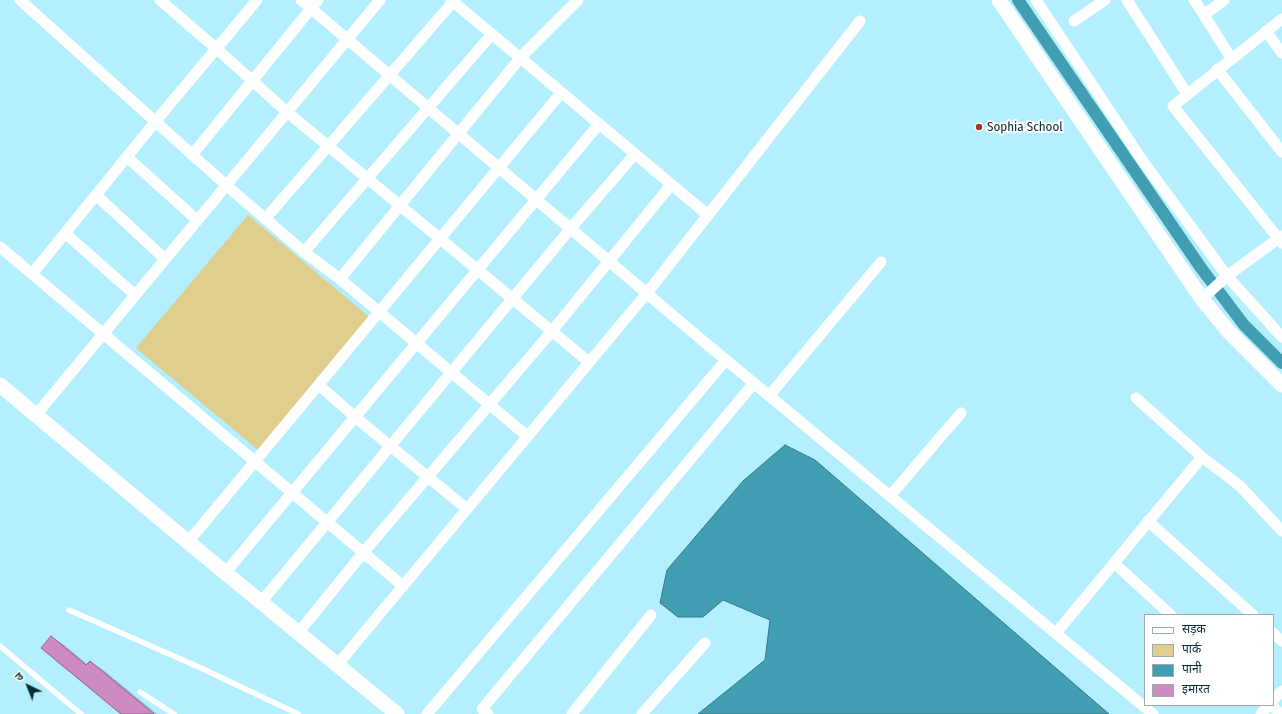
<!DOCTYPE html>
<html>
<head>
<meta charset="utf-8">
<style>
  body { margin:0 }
  #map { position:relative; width:1282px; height:714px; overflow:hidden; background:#b3effe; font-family:"Fira Sans Condensed","Noto Sans Devanagari",sans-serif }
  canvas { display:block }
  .legend { position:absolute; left:1144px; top:614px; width:130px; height:92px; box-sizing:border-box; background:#fff; border:1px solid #9cabad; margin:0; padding:5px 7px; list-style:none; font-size:12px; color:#072c33 }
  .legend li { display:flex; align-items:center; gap:8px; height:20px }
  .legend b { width:20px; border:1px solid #9cabad }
  .north { position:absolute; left:8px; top:666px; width:40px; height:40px; -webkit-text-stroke:3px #fff; paint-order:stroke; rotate:317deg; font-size:11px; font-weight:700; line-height:16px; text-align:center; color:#072c33 }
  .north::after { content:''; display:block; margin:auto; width:14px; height:18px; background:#072c33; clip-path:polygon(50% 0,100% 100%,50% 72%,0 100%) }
</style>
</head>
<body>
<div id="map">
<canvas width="1282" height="714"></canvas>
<ul class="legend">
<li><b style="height:5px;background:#fff"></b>सड़क</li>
<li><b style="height:11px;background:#e0ce8d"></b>पार्क</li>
<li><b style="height:11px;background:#429eb2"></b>पानी</li>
<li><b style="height:11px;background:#cd8bbf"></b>इमारत</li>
</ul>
<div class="north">उ</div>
</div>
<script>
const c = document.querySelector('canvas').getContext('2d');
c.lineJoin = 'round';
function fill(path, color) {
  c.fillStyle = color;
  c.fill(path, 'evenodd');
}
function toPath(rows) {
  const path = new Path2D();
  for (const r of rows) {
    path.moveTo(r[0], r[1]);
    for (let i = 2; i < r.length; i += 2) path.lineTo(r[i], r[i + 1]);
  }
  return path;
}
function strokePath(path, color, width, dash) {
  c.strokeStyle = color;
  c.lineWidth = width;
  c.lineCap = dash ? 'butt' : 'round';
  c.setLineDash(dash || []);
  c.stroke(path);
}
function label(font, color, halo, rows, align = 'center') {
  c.font = font + ' "Fira Sans Condensed",sans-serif';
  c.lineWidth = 4;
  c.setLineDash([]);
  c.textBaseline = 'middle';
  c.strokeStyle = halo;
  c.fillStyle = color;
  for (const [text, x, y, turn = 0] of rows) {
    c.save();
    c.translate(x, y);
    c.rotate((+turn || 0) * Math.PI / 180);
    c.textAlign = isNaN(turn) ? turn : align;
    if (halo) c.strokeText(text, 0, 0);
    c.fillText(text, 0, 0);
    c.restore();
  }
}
fill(toPath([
  [248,215,375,322,263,454,136,348]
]), '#e0ce8d');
const water = toPath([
  [785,445,815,460,1109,714,698,714,765,660,770,620,723,600,703,617,678,617,660,603,667,570,743,481,785,445]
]);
fill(water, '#429eb2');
strokePath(water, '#307c8c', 1);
fill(toPath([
  [51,637,63,644,88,665,90,662,102,669,157,714,123,714]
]), '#0003');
strokePath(toPath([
  [1018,0,1201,268,1244,325,1282,363]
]), '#429eb2', 12);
const building = toPath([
  [51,636,86,665,90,661,154,714,121,714,41,648,51,636]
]);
fill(building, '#cd8bbf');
strokePath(building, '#9b5d8f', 1);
strokePath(toPath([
  [69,610,201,668,298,714],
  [0,646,81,714],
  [140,692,174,714]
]), '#fff', 5.5);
strokePath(toPath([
  [20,0,226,185,304,252,340,279,527,436],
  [160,0,217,49,287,112,589,362],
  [301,0,703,341,1153,714],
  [451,0,708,215],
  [1036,0,1142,160,1227,276,1282,337],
  [1127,0,1187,94],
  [1194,0,1204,15,1231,58],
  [1204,15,1224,0],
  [1282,19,1173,106,1282,243],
  [1074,21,1105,0],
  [1266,31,1282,53],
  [1217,69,1282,152],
  [192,155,318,0],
  [127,157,197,220],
  [96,195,165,259],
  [266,218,453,2],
  [65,233,135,295],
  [0,247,403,586],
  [304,252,492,34],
  [32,274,155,122,257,0],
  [340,279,521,57,578,0],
  [1202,299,1227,276,1282,236],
  [319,385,355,417,467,509],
  [769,396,881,262],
  [1136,398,1202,457,1240,486,1282,531],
  [36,415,380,0],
  [890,496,961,413],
  [1148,521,1253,615],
  [188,542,561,93],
  [1114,563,1171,615],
  [226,572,599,124],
  [262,601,571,228,635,154],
  [299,632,363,553,552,331,671,185],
  [1056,633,1202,457],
  [1273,633,1282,641],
  [338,664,647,293,860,21],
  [1273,700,1282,691],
  [1271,705,1281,714],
  [427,714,726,360],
  [488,714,482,709,754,383],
  [572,714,651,615],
  [642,714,705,643],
  [1261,714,1269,705]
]), '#fff', 11);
strokePath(toPath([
  [999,0,1202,299,1229,332,1282,385],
  [0,385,188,542,397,714]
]), '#fff', 15);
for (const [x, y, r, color] of [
  [979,127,4,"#a23922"]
]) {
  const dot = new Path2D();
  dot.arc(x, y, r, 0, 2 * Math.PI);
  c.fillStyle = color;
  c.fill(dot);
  strokePath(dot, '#fff', 1.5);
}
label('13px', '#072c33', '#fff', [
  ["Sophia School",987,127]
], 'left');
</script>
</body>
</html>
